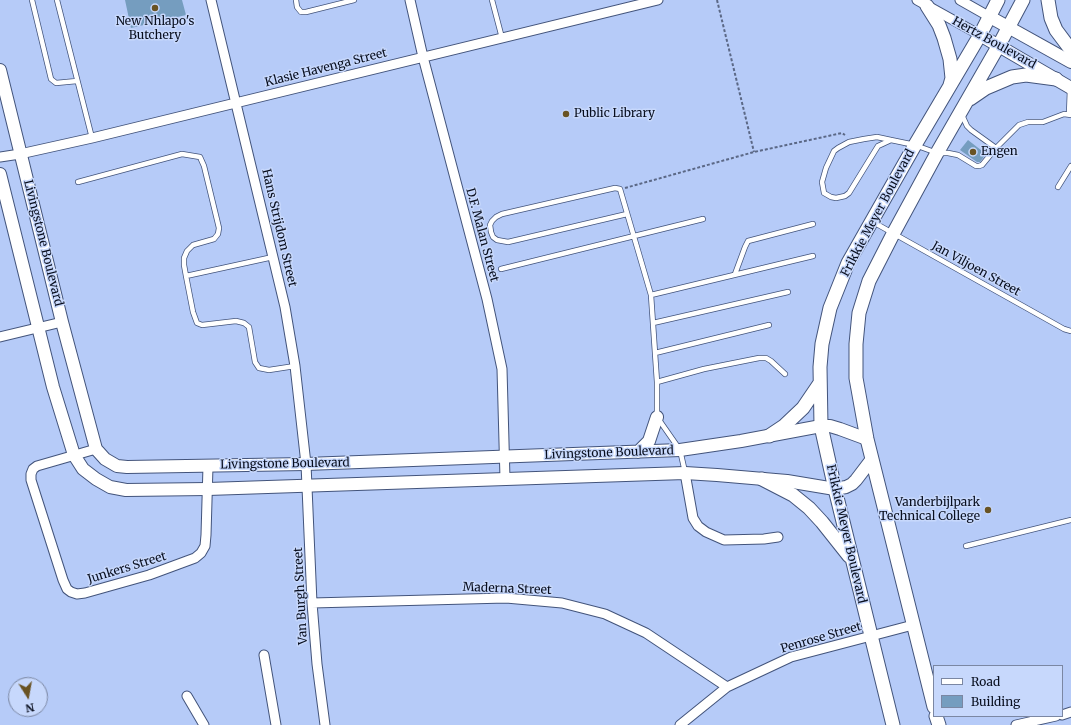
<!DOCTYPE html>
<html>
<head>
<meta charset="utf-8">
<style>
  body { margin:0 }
  #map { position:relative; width:1071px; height:725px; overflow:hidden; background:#b6cbf8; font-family:Merriweather,serif }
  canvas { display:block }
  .legend { position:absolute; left:933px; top:665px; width:130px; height:52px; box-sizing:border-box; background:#c7d8fc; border:1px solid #7b87a3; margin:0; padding:5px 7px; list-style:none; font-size:12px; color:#080e1e }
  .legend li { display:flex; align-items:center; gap:8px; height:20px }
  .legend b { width:20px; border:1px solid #7b87a3 }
  .north { position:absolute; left:8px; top:677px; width:40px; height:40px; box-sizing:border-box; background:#c7d8fc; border:1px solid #7b87a3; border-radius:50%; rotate:169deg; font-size:11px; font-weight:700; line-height:16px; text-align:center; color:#080e1e }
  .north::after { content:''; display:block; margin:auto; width:14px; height:18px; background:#695323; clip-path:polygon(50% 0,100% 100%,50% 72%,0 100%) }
</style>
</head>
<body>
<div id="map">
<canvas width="1071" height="725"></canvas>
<ul class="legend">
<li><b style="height:5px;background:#fff"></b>Road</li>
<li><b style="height:11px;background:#759dbf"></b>Building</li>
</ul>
<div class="north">N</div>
</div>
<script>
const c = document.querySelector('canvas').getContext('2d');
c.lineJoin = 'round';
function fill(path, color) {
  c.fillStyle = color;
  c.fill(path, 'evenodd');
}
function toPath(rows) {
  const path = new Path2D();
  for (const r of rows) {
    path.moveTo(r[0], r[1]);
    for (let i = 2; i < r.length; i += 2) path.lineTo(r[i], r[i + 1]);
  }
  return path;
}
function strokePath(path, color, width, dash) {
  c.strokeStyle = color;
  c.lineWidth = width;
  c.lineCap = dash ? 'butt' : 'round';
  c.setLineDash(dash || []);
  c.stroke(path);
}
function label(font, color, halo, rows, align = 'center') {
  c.font = font + ' Merriweather,serif';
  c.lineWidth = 3;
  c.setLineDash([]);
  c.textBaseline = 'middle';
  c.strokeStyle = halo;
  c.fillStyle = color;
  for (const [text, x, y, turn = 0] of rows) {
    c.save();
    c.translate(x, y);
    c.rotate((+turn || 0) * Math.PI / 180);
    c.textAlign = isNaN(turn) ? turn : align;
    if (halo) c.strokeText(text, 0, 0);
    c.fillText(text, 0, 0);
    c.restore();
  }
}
fill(toPath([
  [125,0,182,0,186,15,131,28],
  [968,140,986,154,980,162,977,162,960,150]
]), '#759dbf');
const service = toPath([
  [32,0,51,79,56,83,77,81],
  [57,0,92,138],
  [296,0,297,7,301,12,306,12,354,0],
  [492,0,502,38],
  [1069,114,1070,88],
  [962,115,967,126,971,130,996,148],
  [891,140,877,137,864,139,849,142,838,148,834,151,826,168,822,182,824,193,831,197,836,198,845,196,849,193,878,146,891,140,915,145,937,153,948,153,958,155,976,166,979,166,982,165,996,148,1019,125,1028,122,1043,122,1064,114,1071,115],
  [78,182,182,154,200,157,204,166,219,228,218,234,214,239,193,245,187,251,184,258,184,265,186,276,273,257],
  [1058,187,1071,166],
  [627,214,508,242,497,240,493,237,491,232,490,225,492,221,496,217,502,214,615,188,620,189,651,295,657,382,657,417,680,450,685,472],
  [873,222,1064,329,1071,331],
  [501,269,703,219],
  [735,274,745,247,748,241,813,224],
  [186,276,193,312,197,323,202,325,236,321,244,323,249,327,255,362,259,368,269,370,295,366],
  [651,295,813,256],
  [653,323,788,292],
  [655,353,769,325],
  [657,382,704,369,759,358,766,358,771,361,785,374],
  [966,546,1071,520]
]);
const minor = toPath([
  [211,0,285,307,295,366,306,464,312,603,317,664,325,725],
  [410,0,423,57,487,299,502,369,505,479],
  [917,0,980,35],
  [960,0,990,17],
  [0,157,20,154,92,138,658,0],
  [0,337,62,322],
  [96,449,37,466,33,469,31,474,31,480,63,580,67,589,71,592,77,594,85,593,149,575,195,558,201,553,205,546,206,535,208,466],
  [685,473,693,518,698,526,706,532,724,540,764,539,778,537],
  [312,603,506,598,562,603,605,614,646,633,727,687],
  [264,655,276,725],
  [187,696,204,725],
  [1062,715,1071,712],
  [680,725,727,687,791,657,913,625],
  [1016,725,1056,716]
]);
const tertiary = toPath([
  [990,17,1071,62],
  [980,35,1071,88],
  [0,70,62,322,96,449,105,459,117,466,127,467,306,464,680,450,741,441,821,426,830,426,840,429,867,439],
  [0,174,53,387,74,455,83,469,96,479,110,487,126,490,208,489,685,473,717,475,787,481,835,489,846,487,852,484,856,480,872,459],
  [638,452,649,441,657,417]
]);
const secondary = toPath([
  [1048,0,1051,18,1056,30,1071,50],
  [927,6,939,25,944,38,950,59,952,78,950,85],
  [970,99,986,88,1012,77,1026,75,1056,79],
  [769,436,784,426,803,408,820,383],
  [762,479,793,495,809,508,822,522,849,556],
  [934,707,867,439,856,378,856,344,859,313,869,281,893,234,937,153,999,45,1023,0],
  [936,716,939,725],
  [893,725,835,489,821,426,820,367,822,344,830,308,848,263,915,145,980,35,998,0]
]);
strokePath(service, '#43547b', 6);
strokePath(minor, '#43547b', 11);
strokePath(tertiary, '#43547b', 14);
strokePath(secondary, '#43547b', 15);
strokePath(toPath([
  [717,0,754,152],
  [625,188,754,152,842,133,845,135]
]), '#5b6886', 2, [3, 2]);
strokePath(service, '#fff', 4.5);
strokePath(minor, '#fff', 9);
strokePath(tertiary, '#fff', 12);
strokePath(secondary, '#fff', 13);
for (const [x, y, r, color] of [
  [155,8,4,"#695323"],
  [566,114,4,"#695323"],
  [973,152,4,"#695323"],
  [988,510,4,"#695323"]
]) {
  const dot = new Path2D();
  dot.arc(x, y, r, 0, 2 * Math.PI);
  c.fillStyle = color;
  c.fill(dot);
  strokePath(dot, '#c7d8fc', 1.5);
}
label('12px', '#080e1e', '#c7d8fc', [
  ["New Nhlapo's",155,22,"center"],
  ["Butchery",155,36,"center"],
  ["Public Library",574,114],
  ["Engen",981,152],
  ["Vanderbijlpark",980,503,"right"],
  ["Technical College",980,517,"right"]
], 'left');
label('12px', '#080e1e', '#c7d8fc', [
  ["Hertz Boulevard",994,43,29],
  ["Klasie Havenga Street",326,68,-14],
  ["Frikkie Meyer Boulevard",878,213,-62],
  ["Hans Strijdom Street",279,228,77],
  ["D.F. Malan Street",482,235,75],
  ["Livingstone Boulevard",43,243,76],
  ["Jan Viljoen Street",976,269,29],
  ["Livingstone Boulevard",609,453,-2],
  ["Livingstone Boulevard",285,464,-1],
  ["Frikkie Meyer Boulevard",846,534,77],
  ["Junkers Street",127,568,-17],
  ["Maderna Street",507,589,2],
  ["Van Burgh Street",301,596,-93],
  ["Penrose Street",821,638,-16]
]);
</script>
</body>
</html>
